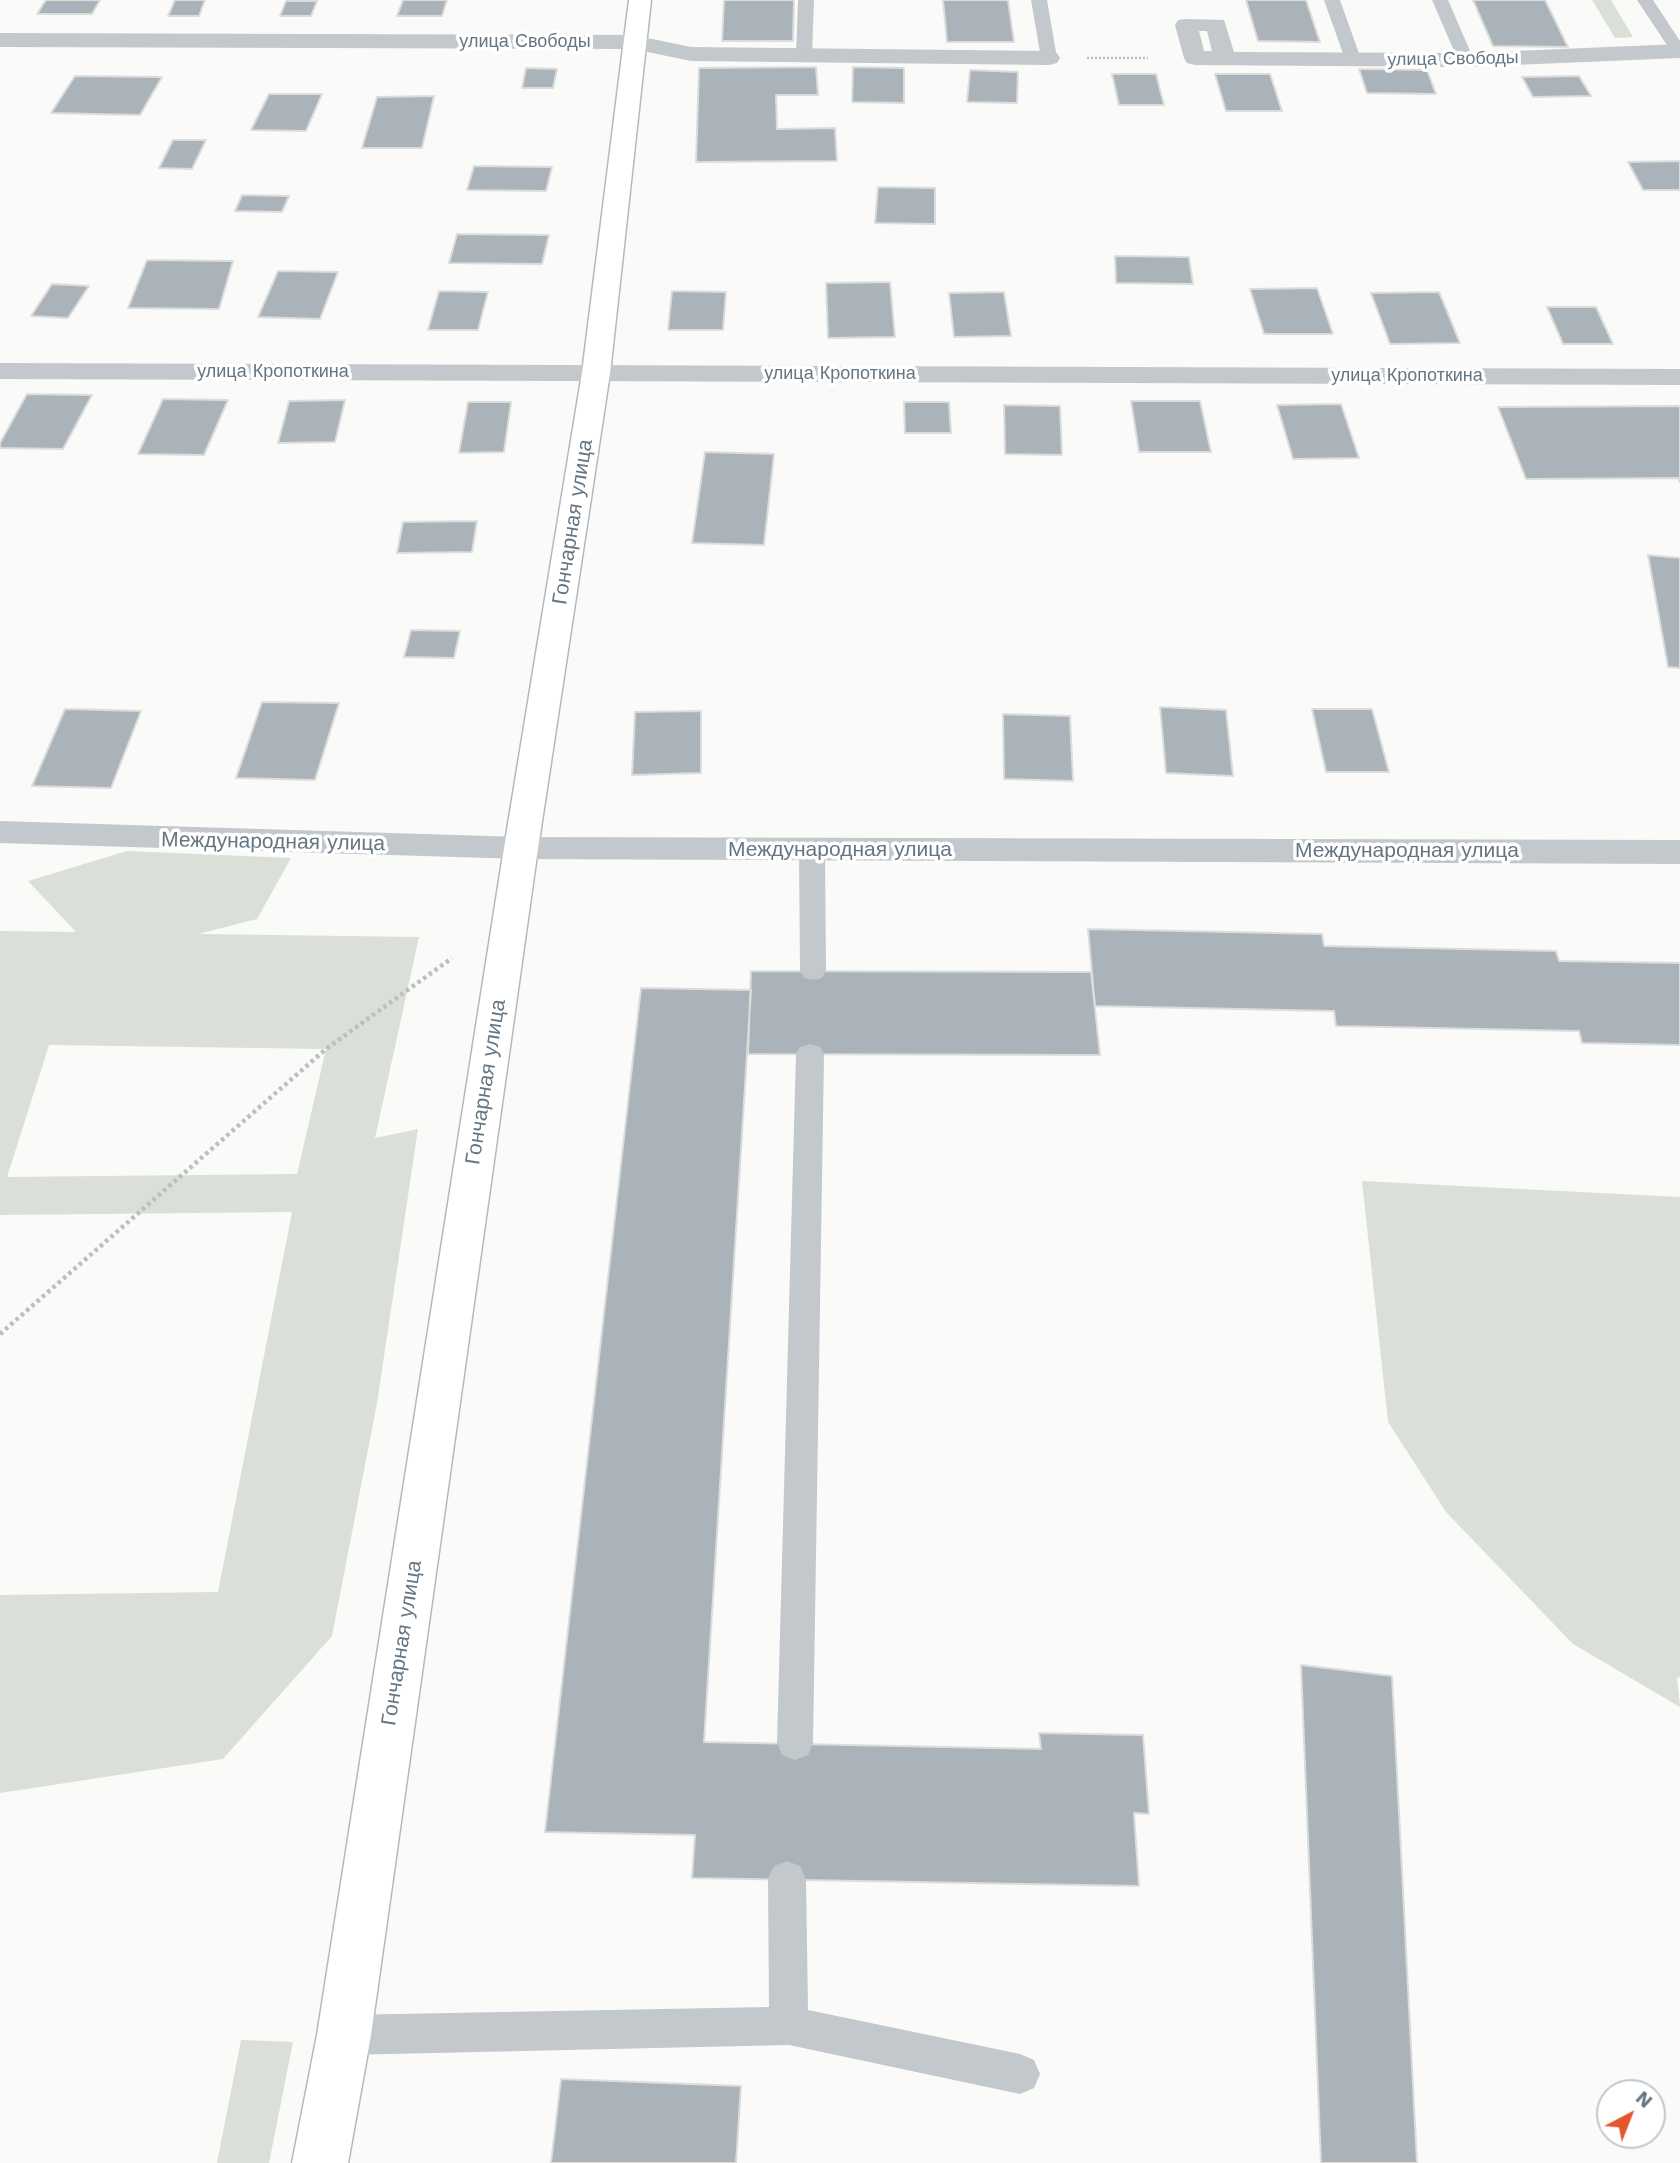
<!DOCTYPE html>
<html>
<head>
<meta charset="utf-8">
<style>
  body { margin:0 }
  #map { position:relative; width:1680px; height:2163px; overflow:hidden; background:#fafaf8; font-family:"Work Sans",sans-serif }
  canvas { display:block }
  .north { position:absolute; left:1596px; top:2079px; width:70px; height:70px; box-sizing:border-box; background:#fff; border:2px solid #c1c8cd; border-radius:50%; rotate:42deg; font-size:19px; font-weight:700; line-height:28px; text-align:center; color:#657683 }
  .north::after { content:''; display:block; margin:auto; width:24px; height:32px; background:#e4572e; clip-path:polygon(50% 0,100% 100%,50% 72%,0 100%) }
</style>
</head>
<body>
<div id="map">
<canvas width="1680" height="2163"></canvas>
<div class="north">N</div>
</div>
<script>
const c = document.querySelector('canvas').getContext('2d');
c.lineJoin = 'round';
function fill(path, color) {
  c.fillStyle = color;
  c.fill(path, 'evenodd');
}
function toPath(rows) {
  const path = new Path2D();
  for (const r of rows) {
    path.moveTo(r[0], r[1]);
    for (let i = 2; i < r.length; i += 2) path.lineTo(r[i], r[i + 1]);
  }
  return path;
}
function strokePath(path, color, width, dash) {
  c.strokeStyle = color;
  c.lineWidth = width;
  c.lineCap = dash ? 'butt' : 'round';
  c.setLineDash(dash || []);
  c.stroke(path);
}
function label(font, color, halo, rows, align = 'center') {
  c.font = font + ' "Work Sans",sans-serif';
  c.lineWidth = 7;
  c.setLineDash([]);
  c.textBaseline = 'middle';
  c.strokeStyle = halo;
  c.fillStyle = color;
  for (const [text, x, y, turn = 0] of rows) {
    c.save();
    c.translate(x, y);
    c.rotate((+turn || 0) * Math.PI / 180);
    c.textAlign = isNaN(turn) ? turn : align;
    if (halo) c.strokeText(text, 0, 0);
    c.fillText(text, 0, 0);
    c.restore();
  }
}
fill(toPath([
  [1592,0,1611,0,1633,37,1615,38],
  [127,851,291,858,257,919,198,934,419,937,375,1138,418,1129,377,1403,332,1636,223,1759,0,1793,0,1595,218,1592,292,1212,0,1215,0,931,76,932,28,881],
  [49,1045,326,1049,297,1174,7,1177],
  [1362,1181,1680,1197,1680,1677,1677,1678,1680,1707,1573,1644,1446,1512,1388,1422],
  [241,2040,293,2042,269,2163,217,2163]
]), '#dadfd7');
const building = toPath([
  [46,0,100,0,92,14,37,14,46,0],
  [175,0,205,0,199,16,168,16,175,0],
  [403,0,447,0,442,16,397,16,403,0],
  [724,0,794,0,793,41,722,41,724,0],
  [943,0,1008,0,1014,42,947,42,943,0],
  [1246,0,1306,0,1320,42,1258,41,1246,0],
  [1473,0,1545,0,1568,47,1493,46,1473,0],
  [286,1,317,1,311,16,280,16,286,1],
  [816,67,818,95,776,95,777,129,835,128,837,161,696,162,699,68,816,67],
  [853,67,904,68,904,103,852,102,853,67],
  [526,68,557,69,553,88,522,88,526,68],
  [1359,69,1427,70,1436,94,1367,93,1359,69],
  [970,70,1018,72,1017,103,967,102,970,70],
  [1112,74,1156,74,1164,105,1119,105,1112,74],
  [1215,74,1270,74,1282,111,1226,111,1215,74],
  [75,76,162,77,140,115,51,113,75,76],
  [1579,76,1591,96,1533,97,1522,77,1579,76],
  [269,94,322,94,306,131,251,130,269,94],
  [434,96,422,148,362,148,377,97,434,96],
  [173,140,206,140,192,169,159,168,173,140],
  [1680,161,1680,190,1643,190,1628,162,1680,161],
  [474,166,552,167,546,191,467,190,474,166],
  [878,187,935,188,935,224,875,223,878,187],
  [242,195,289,196,282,212,235,211,242,195],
  [457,234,549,235,542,264,449,263,457,234],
  [1115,256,1189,257,1193,284,1116,283,1115,256],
  [147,260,233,261,219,309,128,308,147,260],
  [278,271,338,272,320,319,258,317,278,271],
  [890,282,895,337,828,338,826,283,890,282],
  [52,284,89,286,68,318,31,316,52,284],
  [1317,288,1333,334,1264,334,1250,289,1317,288],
  [439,291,488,292,478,330,428,330,439,291],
  [672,291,726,292,723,330,668,330,672,291],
  [1004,292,1011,336,954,337,949,293,1004,292],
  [1439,292,1460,343,1390,344,1371,293,1439,292],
  [1547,307,1596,307,1613,344,1563,344,1547,307],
  [27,394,92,395,63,449,0,448,0,443,27,394],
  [163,399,228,400,204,455,138,454,163,399],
  [345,400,335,442,278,443,289,401,345,400],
  [1131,401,1200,401,1211,452,1139,452,1131,401],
  [468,402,511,402,504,452,459,453,468,402],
  [904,402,949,402,951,433,905,433,904,402],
  [1341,404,1359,458,1293,459,1277,405,1341,404],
  [1004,405,1060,406,1062,455,1005,454,1004,405],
  [1680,406,1680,482,1678,478,1526,479,1498,407,1680,406],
  [705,452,774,454,764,545,692,543,705,452],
  [477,521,472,552,397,553,403,522,477,521],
  [1648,555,1680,558,1680,668,1668,667,1648,555],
  [411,630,460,631,454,658,404,657,411,630],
  [262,702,339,703,315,780,236,778,262,702],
  [1160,707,1226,710,1233,776,1166,773,1160,707],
  [65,709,141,711,111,788,32,786,65,709],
  [1312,709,1372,709,1389,772,1326,772,1312,709],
  [701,711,701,773,632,775,635,712,701,711],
  [1003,714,1070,716,1073,781,1004,779,1003,714],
  [1088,929,1322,934,1324,946,1556,951,1559,961,1680,963,1680,1045,1582,1043,1579,1031,1336,1026,1334,1011,1095,1006,1088,929],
  [751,971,1091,972,1100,1055,748,1054,751,971],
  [641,988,751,990,704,1742,1041,1749,1039,1733,1143,1735,1149,1814,1134,1813,1139,1886,692,1878,695,1835,545,1832,641,988],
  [1301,1665,1392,1676,1417,2163,1321,2163,1301,1665],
  [561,2079,741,2086,736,2163,551,2163,561,2079]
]);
fill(building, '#aab3b9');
strokePath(building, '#dcdcda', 2);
const secondary = toPath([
  [629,0,651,0,610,373,538,848,371,2035,348,2163,292,2163,317,2035,504,848,582,373,629,0]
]);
strokePath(secondary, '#b3babf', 3);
strokePath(toPath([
  [1087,58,1148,58]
]), '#bbbfc2', 2.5, [2, 2]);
strokePath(toPath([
  [0,1334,326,1049,452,958]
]), '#bbbfc2', 4.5, [3.5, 3.5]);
fill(toPath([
  [798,0,814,0,812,55,804,60,796,55,798,0],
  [1031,0,1047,0,1057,58,1055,61,1049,63,1041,58,1031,0],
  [1324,0,1340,0,1361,59,1359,62,1353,64,1345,59,1324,0],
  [1432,0,1448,0,1474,60,1472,63,1466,65,1458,60,1432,0],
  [1637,0,1653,0,1680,41,1680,56,1673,54,1637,0],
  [812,843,821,845,825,851,826,971,822,978,813,980,804,978,800,971,799,851,803,845,812,843],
  [810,1044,820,1047,824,1054,813,1743,808,1755,795,1760,782,1755,777,1743,796,1054,800,1047,810,1044],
  [787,1861,800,1866,806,1879,808,2010,1020,2054,1034,2060,1040,2074,1034,2088,1020,2094,789,2045,344,2055,330,2049,324,2035,330,2021,344,2015,769,2007,768,1879,774,1866,787,1861]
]), '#c3c8cc');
fill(toPath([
  [1186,19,1224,20,1234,52,1466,53,1680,44,1680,58,1466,67,1195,65,1187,63,1184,58,1175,25,1178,20,1186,19],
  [1199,31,1207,31,1212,51,1204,51,1199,31],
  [0,33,633,35,691,47,1049,51,1057,53,1060,58,1057,63,1049,65,691,61,633,49,0,47,0,33],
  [0,363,1680,369,1680,385,0,379,0,363],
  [0,821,521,837,1680,840,1680,864,521,859,0,843,0,821]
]), '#c3c8cc');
fill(secondary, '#fff');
label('18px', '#657683', '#fff', [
  ["улица Свободы",525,42],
  ["улица Свободы",1453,59,-1],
  ["улица Кропоткина",273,372],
  ["улица Кропоткина",840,374],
  ["улица Кропоткина",1407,376]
]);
label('21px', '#657683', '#fff', [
  ["Гончарная улица",573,522,-81],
  ["Международная улица",273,842,1],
  ["Международная улица",840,850],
  ["Международная улица",1407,851],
  ["Гончарная улица",486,1082,-81],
  ["Гончарная улица",402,1643,-81]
]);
</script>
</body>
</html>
